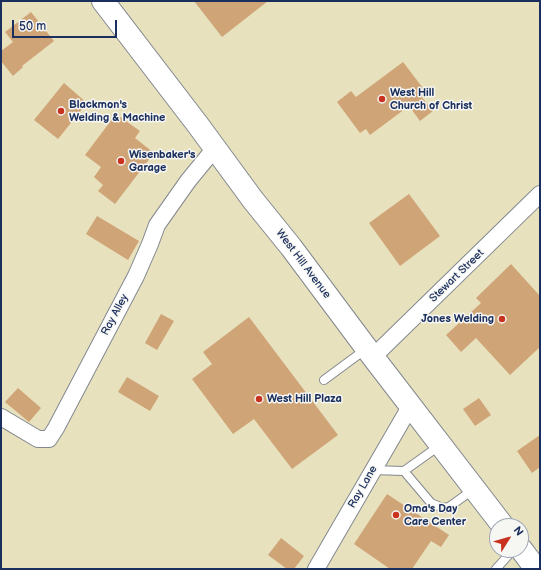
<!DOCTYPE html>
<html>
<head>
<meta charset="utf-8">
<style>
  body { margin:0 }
  #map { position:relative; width:541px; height:570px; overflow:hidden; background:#e8e1be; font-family:"Balsamiq Sans",sans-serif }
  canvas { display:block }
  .frame { position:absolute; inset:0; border:2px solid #1b2f5e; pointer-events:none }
  .north { position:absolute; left:489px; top:518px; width:40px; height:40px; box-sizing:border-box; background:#f6f6f2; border:1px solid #9ea6b7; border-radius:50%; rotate:53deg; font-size:11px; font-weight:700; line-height:16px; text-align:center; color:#1b2f5e }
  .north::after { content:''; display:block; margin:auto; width:14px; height:18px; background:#c8321e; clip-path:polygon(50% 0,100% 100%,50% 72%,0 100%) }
  .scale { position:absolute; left:12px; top:20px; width:105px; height:18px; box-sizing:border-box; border:2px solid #1b2f5e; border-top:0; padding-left:5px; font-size:12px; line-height:14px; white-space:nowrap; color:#1b2f5e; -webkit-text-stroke:3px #f6f6f2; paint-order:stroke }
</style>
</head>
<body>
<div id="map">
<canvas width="541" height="570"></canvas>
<div class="frame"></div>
<div class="north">N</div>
<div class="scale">50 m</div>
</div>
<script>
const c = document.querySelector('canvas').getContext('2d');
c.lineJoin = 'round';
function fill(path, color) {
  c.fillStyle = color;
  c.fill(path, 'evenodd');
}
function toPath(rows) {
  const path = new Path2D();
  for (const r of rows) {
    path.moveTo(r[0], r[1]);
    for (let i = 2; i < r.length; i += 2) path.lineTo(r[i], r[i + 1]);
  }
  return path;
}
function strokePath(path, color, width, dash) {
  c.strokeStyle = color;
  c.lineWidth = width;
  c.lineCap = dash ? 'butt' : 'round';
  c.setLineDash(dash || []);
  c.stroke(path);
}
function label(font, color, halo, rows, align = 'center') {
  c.font = font + ' "Balsamiq Sans",sans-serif';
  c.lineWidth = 3;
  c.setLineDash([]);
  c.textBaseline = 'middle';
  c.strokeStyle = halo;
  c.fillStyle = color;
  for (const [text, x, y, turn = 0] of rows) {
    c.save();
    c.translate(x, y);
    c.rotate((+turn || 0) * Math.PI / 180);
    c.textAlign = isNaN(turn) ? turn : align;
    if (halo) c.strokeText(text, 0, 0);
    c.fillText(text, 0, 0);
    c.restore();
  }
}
fill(toPath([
  [194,1,268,1,222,37],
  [31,12,54,41,22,66,23,67,13,76,1,61,1,51,13,42,5,32],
  [403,62,426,92,421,96,433,111,420,121,409,106,370,135,366,129,360,133,337,102,351,91,356,97],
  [64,83,87,103,58,139,34,120],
  [116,114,140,131,135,138,154,153,115,204,98,191,103,185,94,177,101,167,85,155],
  [409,194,440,236,400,266,369,223],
  [97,216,139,241,128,260,86,234],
  [511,264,540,296,540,347,510,375,476,338,461,352,446,335,481,303,476,298],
  [161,314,174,321,157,350,145,343],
  [249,317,338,435,292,469,254,419,233,434,192,379,212,364,203,352],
  [127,377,159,396,150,411,118,392],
  [18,388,41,408,29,422,5,402],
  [479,398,491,415,475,426,463,409],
  [540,435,540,467,532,473,517,451],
  [387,494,449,535,441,547,431,541,412,569,390,569,354,544],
  [281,538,304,556,294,569,287,569,268,555]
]), '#cfa477');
const lane = toPath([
  [324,380,366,349],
  [372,470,404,471,439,446],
  [404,471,431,503,443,508,449,507,474,489],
  [496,569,513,550]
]);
const street = toPath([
  [373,357,540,194],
  [1,417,38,439,49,439,56,428,136,276,150,244,157,225,188,181,215,148],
  [316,569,411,405]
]);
const highway = toPath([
  [103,1,198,125,253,200,291,247,373,357,503,526],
  [521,549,536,569]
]);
strokePath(lane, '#82888e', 10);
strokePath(street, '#82888e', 18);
strokePath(highway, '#82888e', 24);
strokePath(lane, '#fff', 8);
strokePath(street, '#fff', 16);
strokePath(highway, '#fff', 22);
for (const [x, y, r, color] of [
  [382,99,4,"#c8321e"],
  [61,111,4,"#c8321e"],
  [121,161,4,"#c8321e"],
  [502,319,4,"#c8321e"],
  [259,399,4,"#c8321e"],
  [396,515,4,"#c8321e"]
]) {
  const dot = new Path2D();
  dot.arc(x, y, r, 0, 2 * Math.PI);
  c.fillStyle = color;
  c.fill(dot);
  strokePath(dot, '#f6f6f2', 1.5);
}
label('bold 11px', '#1b2f5e', '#f6f6f2', [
  ["West Hill",390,93],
  ["Church of Christ",390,106],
  ["Blackmon's",69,105],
  ["Welding & Machine",69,118],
  ["Wisenbaker's",129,155],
  ["Garage",129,168],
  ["Jones Welding",494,319,"right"],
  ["West Hill Plaza",267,399],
  ["Oma's Day",404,509],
  ["Care Center",404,522]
], 'left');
label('11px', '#1b2f5e', '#f6f6f2', [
  ["West Hill Avenue",303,264,53],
  ["Stewart Street",457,276,-44],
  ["Ray Alley",115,315,-62],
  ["Ray Lane",363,487,-60]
]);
</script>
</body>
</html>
